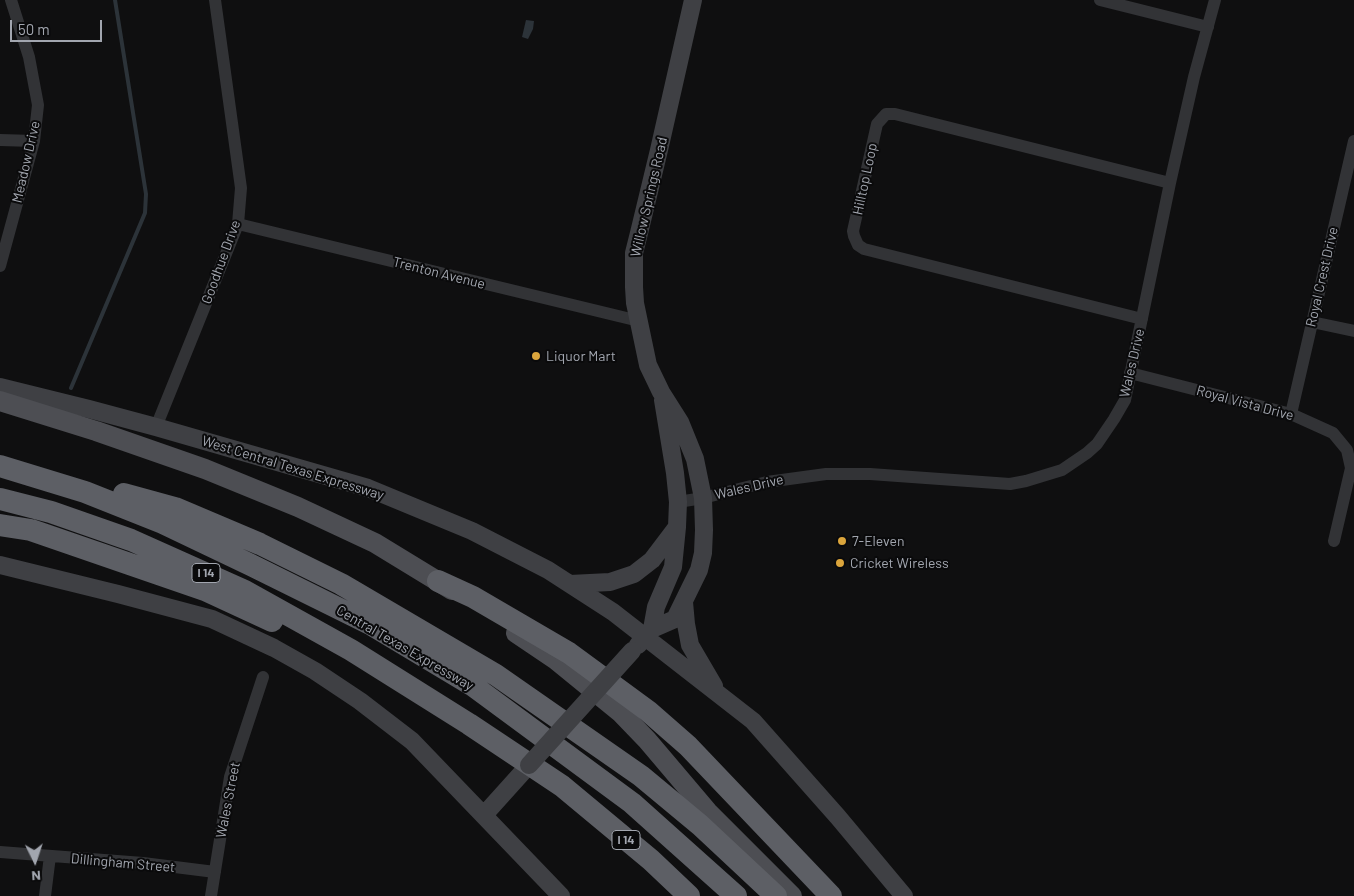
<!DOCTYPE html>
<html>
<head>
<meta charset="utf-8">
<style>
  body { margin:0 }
  #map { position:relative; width:1354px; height:896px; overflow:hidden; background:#0f0f10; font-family:Barlow,sans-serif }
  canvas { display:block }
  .north { position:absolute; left:10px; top:836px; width:50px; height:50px; -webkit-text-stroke:4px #0a0a0b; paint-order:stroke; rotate:176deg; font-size:14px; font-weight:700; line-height:20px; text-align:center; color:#a2a6af }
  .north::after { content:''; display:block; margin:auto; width:18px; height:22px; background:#a2a6af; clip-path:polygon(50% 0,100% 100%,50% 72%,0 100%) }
  .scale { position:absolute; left:10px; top:20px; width:92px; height:22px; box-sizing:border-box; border:2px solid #a2a6af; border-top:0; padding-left:6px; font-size:15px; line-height:18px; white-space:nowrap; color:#a2a6af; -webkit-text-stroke:4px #0a0a0b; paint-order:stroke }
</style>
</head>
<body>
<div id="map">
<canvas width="1354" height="896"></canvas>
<div class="north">N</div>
<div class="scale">50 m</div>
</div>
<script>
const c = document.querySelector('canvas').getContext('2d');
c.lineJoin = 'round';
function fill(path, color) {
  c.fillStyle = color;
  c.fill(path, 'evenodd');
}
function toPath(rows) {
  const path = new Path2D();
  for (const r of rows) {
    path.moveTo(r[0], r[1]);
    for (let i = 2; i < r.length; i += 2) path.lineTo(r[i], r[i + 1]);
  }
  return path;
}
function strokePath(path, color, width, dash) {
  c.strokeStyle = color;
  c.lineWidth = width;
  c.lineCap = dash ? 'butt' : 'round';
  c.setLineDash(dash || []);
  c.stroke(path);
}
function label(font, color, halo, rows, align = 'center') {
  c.font = font + ' Barlow,sans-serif';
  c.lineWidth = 4;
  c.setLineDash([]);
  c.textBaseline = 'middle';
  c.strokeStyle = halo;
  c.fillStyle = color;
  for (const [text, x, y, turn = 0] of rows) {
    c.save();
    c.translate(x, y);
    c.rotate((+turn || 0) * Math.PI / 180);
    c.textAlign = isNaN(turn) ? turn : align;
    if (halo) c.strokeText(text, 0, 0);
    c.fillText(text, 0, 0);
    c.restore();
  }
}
fill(toPath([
  [526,20,534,21,533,29,528,39,522,37]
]), '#2c3339');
strokePath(toPath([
  [71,388,145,213,146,194,115,0]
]), '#2c3339', 4);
strokePath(toPath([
  [1100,0,1208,27],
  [0,140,34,141],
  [238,224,639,321],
  [0,266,34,141,38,105,29,57,11,0],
  [1142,319,864,249,858,245,854,236,853,231,877,124,886,114,895,114,1170,183],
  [1312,322,1354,331],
  [1130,373,1291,414,1333,433,1347,450,1351,468,1334,541],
  [1291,414,1354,141],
  [156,427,238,224,241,188,215,0],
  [678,502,703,498,767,482,826,474,870,474,1010,484,1026,481,1062,470,1087,453,1097,444,1114,419,1125,400,1170,183,1194,77,1215,0],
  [0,852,143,863,215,872],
  [45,896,50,856],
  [211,896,230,777,263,677]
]), '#323336', 12);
strokePath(toPath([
  [0,387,89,409,156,427,368,488,472,531,548,570,613,612,753,721,838,817,904,896],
  [0,565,118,594,212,619,274,648,315,671,360,701,412,741,561,896],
  [570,584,610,582,634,574,652,560,677,527],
  [684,602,686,624,690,645,714,686],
  [652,629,656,607,673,567,677,527,678,502,675,473,663,400],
  [638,645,652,629,675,619,699,570,703,553,704,530,703,498,695,459,680,422,661,392,648,365,635,303,634,287,634,253,639,233,659,150,693,0],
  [484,815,529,765]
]), '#3f4044', 18);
strokePath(toPath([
  [0,401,96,431,205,469,298,507,375,543,452,590],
  [516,633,556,660,621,713,647,740,708,812,792,896]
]), '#4d4e53', 20);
strokePath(toPath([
  [0,466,85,492,163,523,251,565,372,625,472,685,632,803,736,896],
  [124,494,175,508,260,544,341,584,496,675,641,776,700,825,776,896],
  [0,499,51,512,131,540,245,591,351,650,469,724,562,786,651,860,689,896],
  [0,525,31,530,205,590,272,621],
  [438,581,473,597,569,653,648,711,688,746,831,896]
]), '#5d5f65', 22);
strokePath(toPath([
  [529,765,632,651]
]), '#3f4044', 18);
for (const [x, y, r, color] of [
  [536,356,5,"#dba53c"],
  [842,541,5,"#dba53c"],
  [840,563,5,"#dba53c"]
]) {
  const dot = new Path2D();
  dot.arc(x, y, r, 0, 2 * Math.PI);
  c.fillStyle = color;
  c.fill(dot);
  strokePath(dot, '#0a0a0b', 2);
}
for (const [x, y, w] of [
  [206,573,28],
  [626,840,28]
]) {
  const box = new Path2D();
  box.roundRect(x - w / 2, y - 9.5, w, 19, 4);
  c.fillStyle = '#0a0a0b';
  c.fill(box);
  strokePath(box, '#a2a6af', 1);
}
label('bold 12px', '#a2a6af', null, [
  ["I 14",206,573],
  ["I 14",626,840]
]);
label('14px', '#a2a6af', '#0a0a0b', [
  ["Meadow Drive",26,162,-77],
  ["Hilltop Loop",865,179,-78],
  ["Willow Springs Road",649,197,-77],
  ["Goodhue Drive",221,262,-70],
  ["Trenton Avenue",439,273,14],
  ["Royal Crest Drive",1322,277,-77],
  ["Wales Drive",1132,363,-77],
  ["Royal Vista Drive",1245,403,15],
  ["West Central Texas Expressway",293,468,17],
  ["Wales Drive",749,487,-13],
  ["Central Texas Expressway",405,648,30],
  ["Wales Street",228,800,-79],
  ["Dillingham Street",123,863,5]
]);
label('14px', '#a2a6af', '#0a0a0b', [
  ["Liquor Mart",546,356],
  ["7-Eleven",852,541],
  ["Cricket Wireless",850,563]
], 'left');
</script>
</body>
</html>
